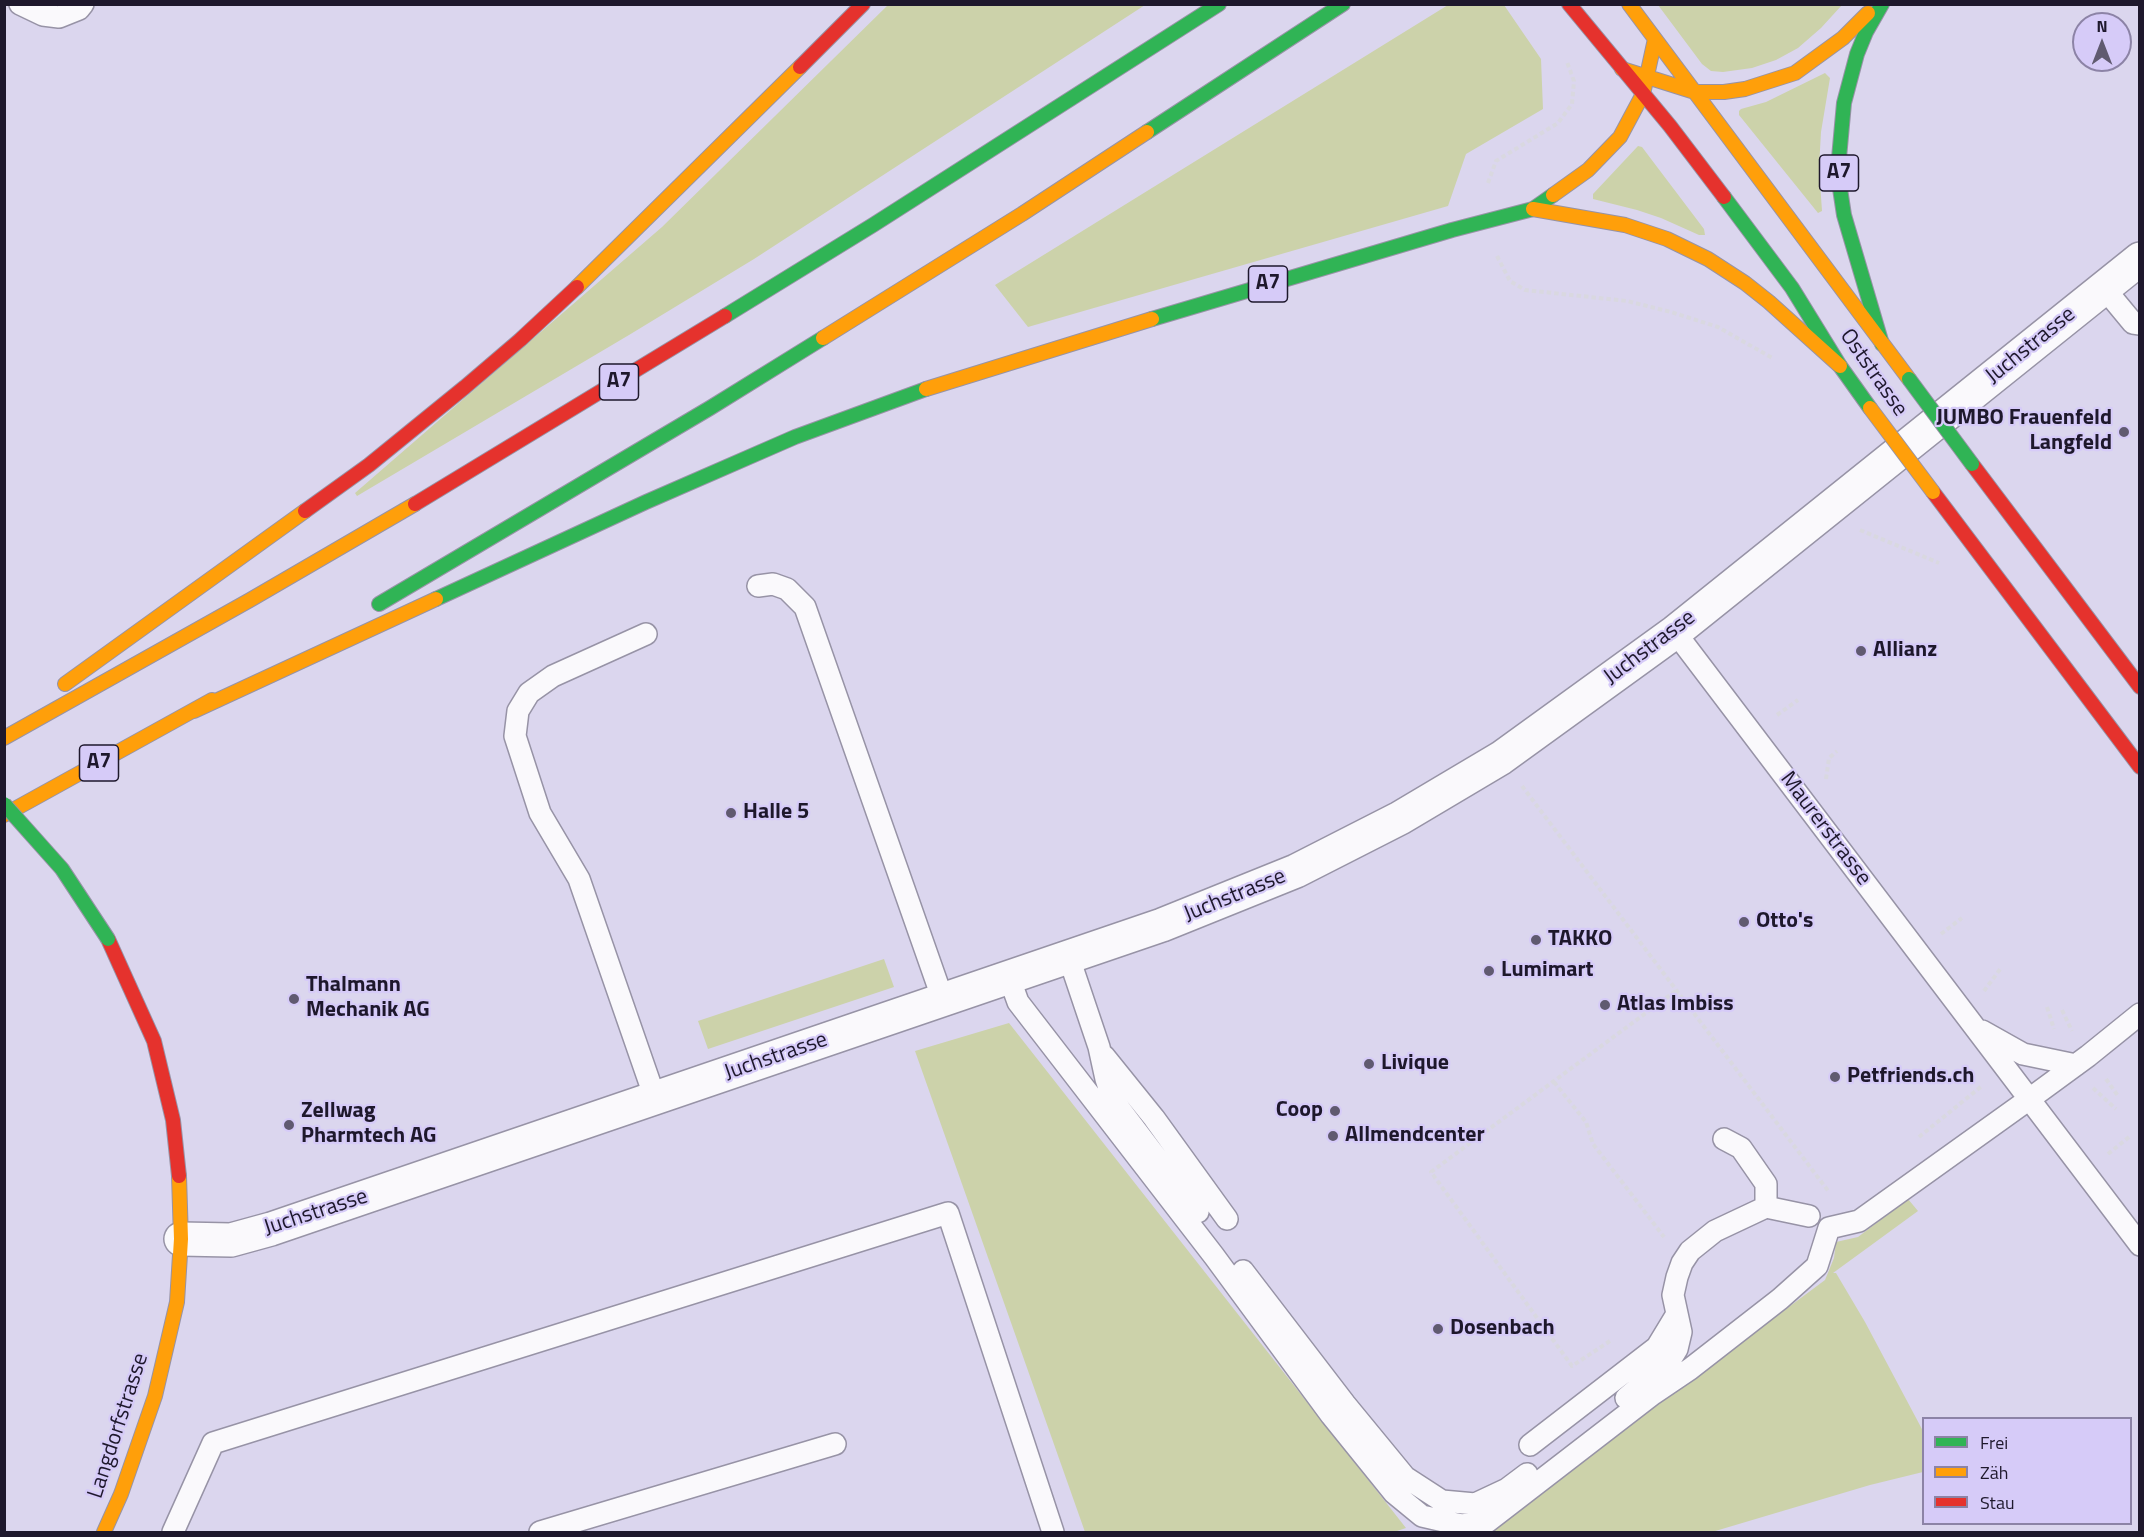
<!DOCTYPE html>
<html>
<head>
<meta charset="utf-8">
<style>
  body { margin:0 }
  #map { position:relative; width:2144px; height:1537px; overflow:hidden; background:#dbd6ee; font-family:"Titillium Web",sans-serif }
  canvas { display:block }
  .frame { position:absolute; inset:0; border:6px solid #1e182c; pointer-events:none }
  .legend { position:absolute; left:1922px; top:1417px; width:210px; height:108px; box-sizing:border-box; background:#d6cbf8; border:2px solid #8c83a6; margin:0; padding:8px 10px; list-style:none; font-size:18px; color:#1e182c }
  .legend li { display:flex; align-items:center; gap:12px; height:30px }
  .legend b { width:30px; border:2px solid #8c83a6 }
  .north { position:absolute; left:2072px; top:12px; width:60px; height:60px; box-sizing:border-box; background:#d6cbf8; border:2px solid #8c83a6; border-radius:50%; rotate:0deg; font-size:16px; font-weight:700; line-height:24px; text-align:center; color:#1e182c }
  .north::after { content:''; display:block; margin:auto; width:21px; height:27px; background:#605a70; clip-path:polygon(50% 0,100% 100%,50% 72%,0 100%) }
</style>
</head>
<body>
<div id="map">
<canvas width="2144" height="1537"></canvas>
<div class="frame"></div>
<ul class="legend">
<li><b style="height:8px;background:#30b455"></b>Frei</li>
<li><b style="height:8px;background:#ff9f0a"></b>Zäh</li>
<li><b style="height:8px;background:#e5322d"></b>Stau</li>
</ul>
<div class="north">N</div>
</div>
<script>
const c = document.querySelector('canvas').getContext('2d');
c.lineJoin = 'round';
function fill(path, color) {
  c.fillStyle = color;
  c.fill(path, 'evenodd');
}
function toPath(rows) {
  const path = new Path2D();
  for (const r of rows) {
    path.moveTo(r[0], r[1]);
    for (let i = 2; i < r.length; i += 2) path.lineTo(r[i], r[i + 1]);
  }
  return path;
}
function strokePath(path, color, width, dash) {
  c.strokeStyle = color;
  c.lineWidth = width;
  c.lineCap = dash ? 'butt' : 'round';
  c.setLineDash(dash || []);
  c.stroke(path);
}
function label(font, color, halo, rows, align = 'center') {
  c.font = font + ' "Titillium Web",sans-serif';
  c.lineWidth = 4.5;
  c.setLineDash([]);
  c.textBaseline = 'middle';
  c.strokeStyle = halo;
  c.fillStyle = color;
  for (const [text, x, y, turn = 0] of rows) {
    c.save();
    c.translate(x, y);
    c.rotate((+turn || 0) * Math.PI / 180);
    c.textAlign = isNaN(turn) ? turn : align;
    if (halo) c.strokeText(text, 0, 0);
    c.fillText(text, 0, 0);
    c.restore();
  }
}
fill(toPath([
  [888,5,1145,5,754,259,629,335,357,496,355,493,662,227],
  [1448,5,1504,5,1541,59,1543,109,1466,154,1448,206,1028,327,995,285],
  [1658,5,1842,5,1821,28,1798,48,1776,60,1752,68,1723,72,1711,71,1702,64],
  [1825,73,1830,78,1821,132,1819,168,1822,211,1818,213,1739,115,1739,111,1741,109,1766,102],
  [1638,146,1642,147,1704,229,1705,235,1699,235,1661,218,1637,210,1593,199,1593,194],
  [884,959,894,987,708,1049,698,1021],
  [1009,1023,1406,1528,1394,1532,1085,1532,915,1051],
  [1908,1199,1918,1211,1833,1273,1836,1273,1865,1322,1923,1431,1923,1472,1870,1485,1712,1532,1487,1532,1825,1280,1834,1258,1836,1242,1858,1237]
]), '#ccd2aa');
const lane = toPath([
  [20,4,43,15,59,17,79,9,83,4],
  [2104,288,2133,323,2140,324],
  [758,586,773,584,787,589,805,607,943,1000],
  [1675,632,2140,1245],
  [646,634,553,676,529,693,518,711,515,736,540,813,579,879,655,1098],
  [1069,958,1099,1047,1106,1079,1113,1100,1198,1212],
  [1009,977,1018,1002,1214,1256,1331,1415,1394,1493,1422,1516,1461,1525,1487,1522,1653,1394,1690,1369,1780,1299,1817,1266,1829,1228,1859,1221,2028,1100,2088,1056,2140,1014],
  [1982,1031,2023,1054,2076,1065],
  [1104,1056,1154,1118,1227,1219],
  [1766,1207,1809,1216],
  [1243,1271,1345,1404,1405,1477,1442,1501,1475,1504,1507,1489,1527,1474],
  [1626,1398,1669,1362,1677,1349,1681,1332,1673,1295,1677,1277,1682,1263,1690,1251,1715,1231,1766,1207,1766,1184,1741,1148,1724,1139],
  [1530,1445,1657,1347,1677,1314],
  [173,1532,213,1443,948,1213,1053,1532],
  [540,1532,835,1444]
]);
const street = toPath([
  [181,1239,231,1240,271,1229,1162,925,1296,871,1400,818,1501,758,1675,632,2140,259]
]);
const fast = toPath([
  [1882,4,1866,32,1857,54,1844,103,1839,158,1839,182,1844,215,1882,344],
  [1147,132,1343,4],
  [1724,197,1792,288,1840,366,1870,408],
  [725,316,873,225,1219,4],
  [1152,319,1452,230,1533,209,1553,195],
  [436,599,646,502,795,437,926,389],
  [379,604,710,408,823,338]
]);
const slow = toPath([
  [1629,4,1909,379],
  [1622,69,1695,92,1724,92,1745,89,1795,73,1843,38,1868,13],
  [1553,195,1588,170,1620,137,1643,94,1655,39],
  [1533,209,1625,225,1667,239,1708,259,1745,283,1769,302,1840,366],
  [577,287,800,67],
  [823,338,1022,214,1147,132],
  [926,389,1152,319],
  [65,684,305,511],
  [194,711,436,599],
  [4,738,250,600,415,504],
  [4,815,212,700],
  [104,1532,121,1494,155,1396,177,1302,181,1239,179,1176]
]);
const jam = toPath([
  [1569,4,1670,126,1724,197],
  [800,67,863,4],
  [1972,464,2140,687],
  [1933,492,2140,767],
  [415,504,725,316],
  [305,511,369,465,465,387,520,340,577,287],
  [108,939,154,1041,173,1120,179,1176]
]);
strokePath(lane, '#9793a6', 24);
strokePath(street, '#9793a6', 36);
strokePath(fast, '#9793a6', 16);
strokePath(slow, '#9793a6', 16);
strokePath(jam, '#9793a6', 16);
strokePath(toPath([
  [1488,183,1496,161,1558,123,1572,104,1574,81,1567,62],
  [1497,256,1510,281,1525,290,1627,301,1671,312,1718,327,1774,359],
  [1860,530,1939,563],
  [1777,715,1798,700],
  [1826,779,1829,758,1837,751],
  [1522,786,1829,1192],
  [1941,934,1962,918],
  [1984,991,2001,968],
  [2047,1007,2054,1029],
  [2062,1010,2072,1031],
  [2106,1079,2118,1096],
  [1554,1082,1586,1122,1593,1144,1664,1237],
  [2093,1088,2116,1109],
  [1919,1137,1983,1085],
  [2108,1154,2129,1137],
  [1610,1341,1572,1366,1431,1172,1677,990]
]), '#d9d8e0', 4, [4.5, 3]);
strokePath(lane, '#faf9fc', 21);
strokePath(street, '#faf9fc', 33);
strokePath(fast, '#30b455', 14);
strokePath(slow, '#ff9f0a', 14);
strokePath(jam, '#e5322d', 14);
const fastBridge = toPath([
  [1909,379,1972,464],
  [4,804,62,869,108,939]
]);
const slowBridge = toPath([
  [1870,408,1933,492]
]);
strokePath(fastBridge, '#9793a6', 16, []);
strokePath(slowBridge, '#9793a6', 16, []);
strokePath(fastBridge, '#30b455', 14);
strokePath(slowBridge, '#ff9f0a', 14);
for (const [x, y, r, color] of [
  [2124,432,6,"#605a70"],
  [1861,651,6,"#605a70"],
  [731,813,6,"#605a70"],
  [1744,922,6,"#605a70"],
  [1536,940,6,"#605a70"],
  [1489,971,6,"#605a70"],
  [294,999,6,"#605a70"],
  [1605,1005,6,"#605a70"],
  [1369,1064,6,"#605a70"],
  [1835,1077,6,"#605a70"],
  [1335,1111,6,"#605a70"],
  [289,1125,6,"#605a70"],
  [1333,1136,6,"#605a70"],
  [1438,1329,6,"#605a70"]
]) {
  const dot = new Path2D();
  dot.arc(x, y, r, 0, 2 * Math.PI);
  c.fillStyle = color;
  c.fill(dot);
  strokePath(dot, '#d6cbf8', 2);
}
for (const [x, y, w] of [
  [1839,173,39],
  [1268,284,39],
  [619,382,39],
  [99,763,39]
]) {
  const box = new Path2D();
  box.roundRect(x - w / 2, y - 18, w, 36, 4.5);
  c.fillStyle = '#d6cbf8';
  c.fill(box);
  strokePath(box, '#1e182c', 1.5);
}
label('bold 21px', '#1e182c', null, [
  ["A7",1839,173],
  ["A7",1268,284],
  ["A7",619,382],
  ["A7",99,763]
]);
label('22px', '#1e182c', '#d6cbf8', [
  ["Juchstrasse",2031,346,-39],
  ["Oststrasse",1873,373,55],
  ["Juchstrasse",1650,648,-37],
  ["Maurerstrasse",1825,829,53],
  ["Juchstrasse",1235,896,-22],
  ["Juchstrasse",776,1057,-19],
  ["Juchstrasse",316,1213,-18],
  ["Langdorfstrasse",119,1426,-72]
]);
label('bold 22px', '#1e182c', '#d6cbf8', [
  ["JUMBO Frauenfeld",2112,419,"right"],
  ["Langfeld",2112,444,"right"],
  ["Allianz",1873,651],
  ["Halle 5",743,813],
  ["Otto's",1756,922],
  ["TAKKO",1548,940],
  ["Lumimart",1501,971],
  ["Thalmann",306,986],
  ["Mechanik AG",306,1011],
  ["Atlas Imbiss",1617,1005],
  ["Livique",1381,1064],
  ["Petfriends.ch",1847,1077],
  ["Coop",1323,1111,"right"],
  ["Zellwag",301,1112],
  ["Pharmtech AG",301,1137],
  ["Allmendcenter",1345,1136],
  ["Dosenbach",1450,1329]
], 'left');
</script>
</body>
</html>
